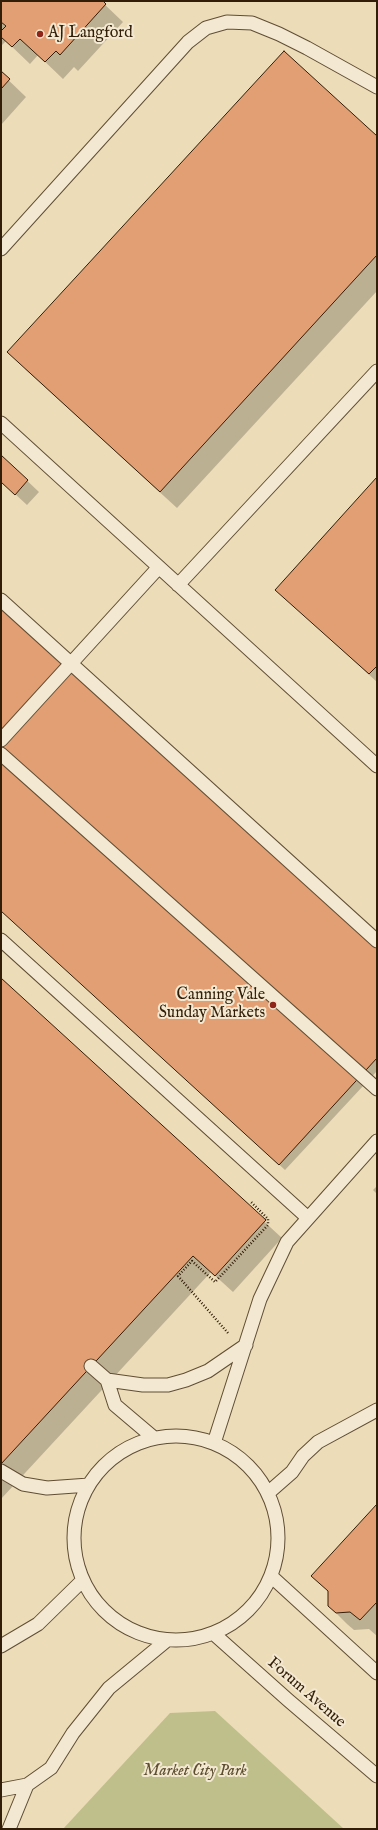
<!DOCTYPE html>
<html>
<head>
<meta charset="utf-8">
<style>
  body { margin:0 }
  #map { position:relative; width:378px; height:1830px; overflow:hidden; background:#ecdcb8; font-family:"IM FELL English",serif }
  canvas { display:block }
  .frame { position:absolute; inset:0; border:2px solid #321d08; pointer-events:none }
</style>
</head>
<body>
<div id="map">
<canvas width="378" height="1830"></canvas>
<div class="frame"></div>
</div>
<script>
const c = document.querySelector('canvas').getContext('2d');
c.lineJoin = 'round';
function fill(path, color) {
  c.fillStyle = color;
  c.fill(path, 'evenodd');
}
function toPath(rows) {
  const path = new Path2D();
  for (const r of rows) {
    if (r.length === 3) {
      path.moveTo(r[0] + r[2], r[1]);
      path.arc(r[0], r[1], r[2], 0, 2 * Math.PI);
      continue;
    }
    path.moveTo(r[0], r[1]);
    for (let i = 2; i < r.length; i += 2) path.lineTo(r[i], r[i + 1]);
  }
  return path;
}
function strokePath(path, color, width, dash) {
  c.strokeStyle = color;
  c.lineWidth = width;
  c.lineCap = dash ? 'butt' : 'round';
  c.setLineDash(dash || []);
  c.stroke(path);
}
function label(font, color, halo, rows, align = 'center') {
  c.font = font + ' "IM FELL English",serif';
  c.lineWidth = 4;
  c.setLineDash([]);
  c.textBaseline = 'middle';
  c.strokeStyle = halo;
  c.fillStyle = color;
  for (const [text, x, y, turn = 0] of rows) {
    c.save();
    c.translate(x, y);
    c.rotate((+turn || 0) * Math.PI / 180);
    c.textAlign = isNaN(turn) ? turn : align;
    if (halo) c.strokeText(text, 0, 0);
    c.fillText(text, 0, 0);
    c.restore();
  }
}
fill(toPath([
  [215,1711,344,1829,63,1829,170,1713]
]), '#bebf8b');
fill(toPath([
  [1,1,101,1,123,22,78,71,74,67,63,79,38,55,30,64,6,41,1,46],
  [1,73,26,97,1,125],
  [377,137,377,291,177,508,25,369],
  [1,456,39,492,27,505,1,481],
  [377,479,377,682,276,590],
  [1,910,377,946,377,1071,285,1170],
  [1,980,282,1238,233,1292,211,1272,1,1499],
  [377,1186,377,1194,373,1190],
  [377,1505,377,1636,369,1629,354,1630,347,1624,329,1606,329,1592,312,1576]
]), '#0003');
const building = toPath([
  [1,1,103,1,106,4,60,55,56,51,45,62,20,39,12,47,1,37,1,31,6,26,1,22,1,1],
  [284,51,377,136,377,255,160,492,7,352,284,51],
  [1,71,10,79,1,89,1,71],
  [1,455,28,480,15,495,1,482,1,455],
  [377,477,377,666,369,674,275,590,377,477],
  [1,602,377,945,377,1058,279,1165,1,911,1,602],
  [1,978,266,1220,215,1276,193,1256,1,1464,1,978],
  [377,1504,377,1602,360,1620,350,1612,336,1613,328,1606,328,1591,311,1576,377,1504]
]);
fill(building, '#e29f73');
strokePath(building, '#321d08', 1);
const lane = toPath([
  [1,249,188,42,206,28,227,22,252,23,279,34,307,48,377,87],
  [1,423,377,766],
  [178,585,377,371],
  [1,600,377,941],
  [1,740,159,567],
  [1,754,377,1089],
  [1,940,308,1218],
  [91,1366,107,1380,115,1405,154,1438],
  [107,1380,143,1385,168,1385,186,1380,208,1371,246,1345],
  [176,1538,102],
  [214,1443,260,1299,287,1242,377,1141],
  [1,1471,23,1484,47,1488,89,1485],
  [268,1493,292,1472,303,1456,318,1442,377,1410],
  [272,1577,377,1673],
  [214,1634,288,1700,377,1776],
  [1,1646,38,1624,82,1581],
  [1,1790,27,1785,51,1768,73,1733,109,1688,166,1641],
  [9,1829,27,1785]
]);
strokePath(lane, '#604d34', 15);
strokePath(toPath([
  [228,1333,178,1276,192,1261,215,1282,268,1225,268,1219,251,1202]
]), '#321d08', 2.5, [1, 2]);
strokePath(lane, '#f3e8d1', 13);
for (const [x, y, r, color] of [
  [40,34,4,"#8f2418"],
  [273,1005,4,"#8f2418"]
]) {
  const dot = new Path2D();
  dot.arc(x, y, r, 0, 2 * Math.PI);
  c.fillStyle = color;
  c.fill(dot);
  strokePath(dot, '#f3e8d1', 1.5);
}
label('16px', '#321d08', '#f3e8d1', [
  ["AJ Langford",48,34],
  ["Canning Vale",265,996,"right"],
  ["Sunday Markets",265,1014,"right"]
], 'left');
label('16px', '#321d08', '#f3e8d1', [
  ["Forum Avenue",306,1693,41]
]);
label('italic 16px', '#5c4e2f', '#f3e8d1', [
  ["Market City Park",195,1772]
]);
</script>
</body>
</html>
